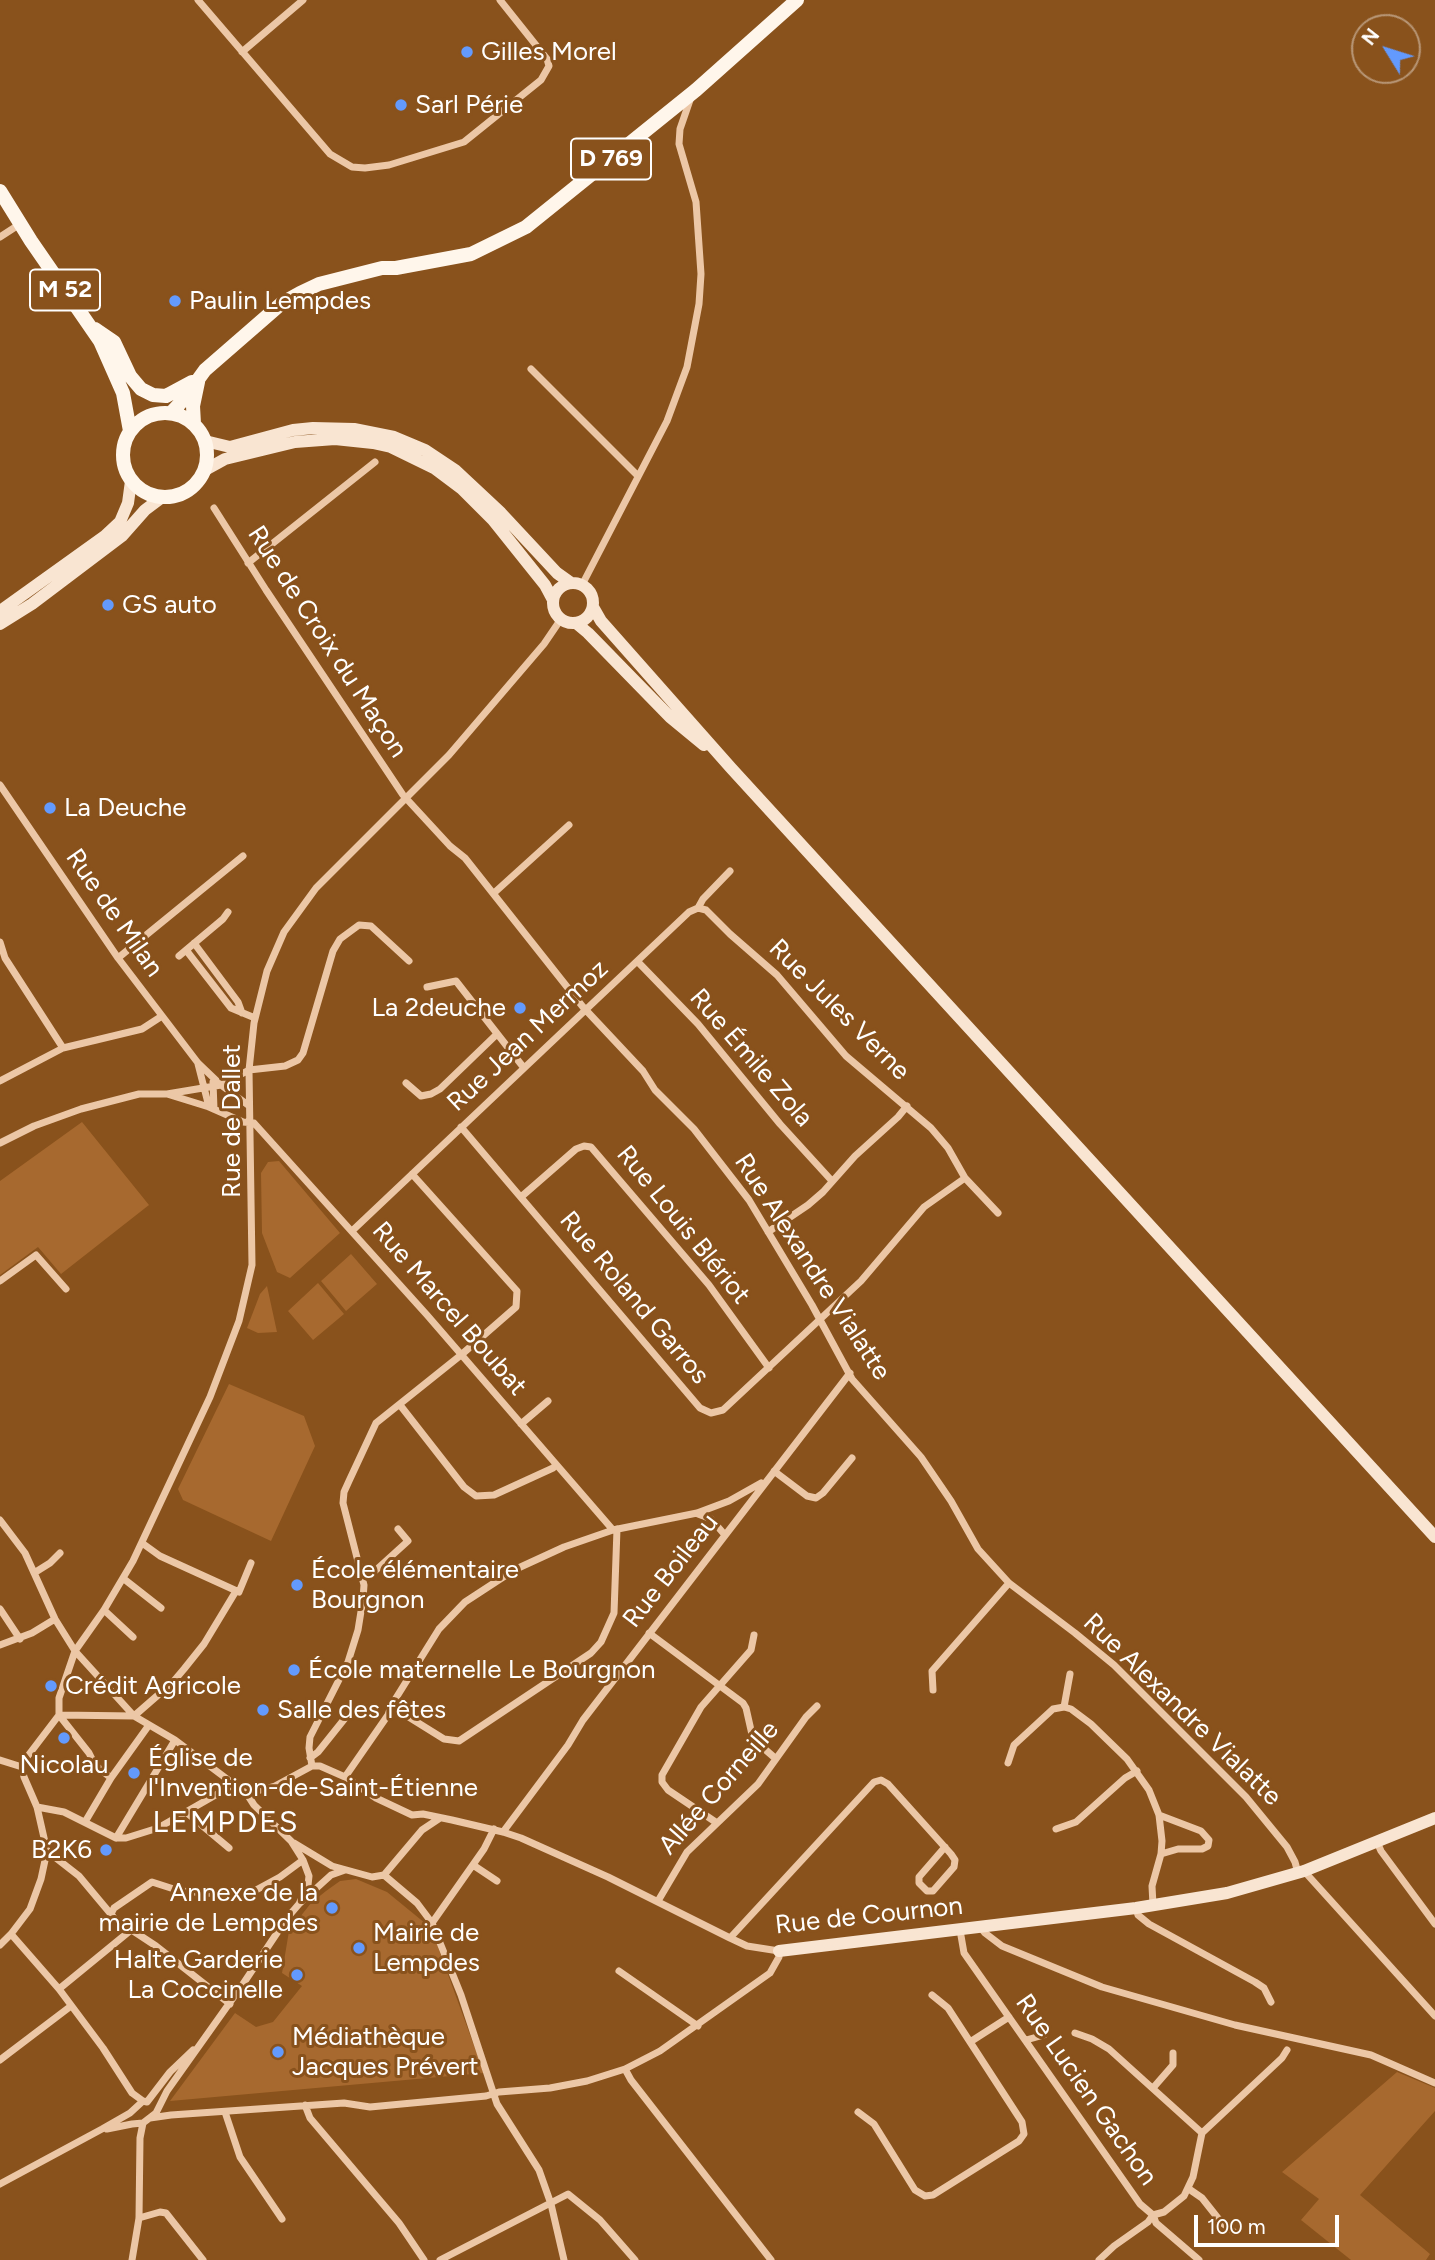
<!DOCTYPE html>
<html>
<head>
<meta charset="utf-8">
<style>
  body { margin:0 }
  #map { position:relative; width:1435px; height:2260px; overflow:hidden; background:#89521c; font-family:Figtree,sans-serif }
  canvas { display:block }
  .north { position:absolute; left:1351px; top:14px; width:70px; height:70px; box-sizing:border-box; background:#89521c; border:2px solid #b89777; border-radius:50%; rotate:308deg; font-size:19px; font-weight:700; line-height:28px; text-align:center; color:#fff }
  .north::after { content:''; display:block; margin:auto; width:24px; height:32px; background:#639afd; clip-path:polygon(50% 0,100% 100%,50% 72%,0 100%) }
  .scale { position:absolute; left:1194px; top:2215px; width:145px; height:32px; box-sizing:border-box; border:4px solid #fff; border-top:0; padding-left:9px; font-size:21px; line-height:24px; white-space:nowrap; color:#fff; -webkit-text-stroke:5px #89521c; paint-order:stroke }
</style>
</head>
<body>
<div id="map">
<canvas width="1435" height="2260"></canvas>
<div class="north">N</div>
<div class="scale">100 m</div>
</div>
<script>
const c = document.querySelector('canvas').getContext('2d');
c.lineJoin = 'round';
function fill(path, color) {
  c.fillStyle = color;
  c.fill(path, 'evenodd');
}
function toPath(rows) {
  const path = new Path2D();
  for (const r of rows) {
    if (r.length === 3) {
      path.moveTo(r[0] + r[2], r[1]);
      path.arc(r[0], r[1], r[2], 0, 2 * Math.PI);
      continue;
    }
    path.moveTo(r[0], r[1]);
    for (let i = 2; i < r.length; i += 2) path.lineTo(r[i], r[i + 1]);
  }
  return path;
}
function strokePath(path, color, width, dash) {
  c.strokeStyle = color;
  c.lineWidth = width;
  c.lineCap = dash ? 'butt' : 'round';
  c.setLineDash(dash || []);
  c.stroke(path);
}
function label(font, color, halo, rows, align = 'center') {
  c.font = font + ' Figtree,sans-serif';
  c.lineWidth = 6;
  c.setLineDash([]);
  c.textBaseline = 'middle';
  c.strokeStyle = halo;
  c.fillStyle = color;
  for (const [text, x, y, turn = 0] of rows) {
    c.save();
    c.translate(x, y);
    c.rotate((+turn || 0) * Math.PI / 180);
    c.textAlign = isNaN(turn) ? turn : align;
    if (halo) c.strokeText(text, 0, 0);
    c.fillText(text, 0, 0);
    c.restore();
  }
}
fill(toPath([
  [82,1122,149,1205,61,1274,38,1247,0,1275,0,1181],
  [279,1161,340,1233,290,1278,277,1272,262,1233,261,1173,268,1162],
  [351,1254,377,1284,346,1311,321,1281],
  [318,1283,344,1314,313,1340,288,1311],
  [267,1286,277,1332,258,1333,247,1328,260,1294],
  [229,1384,304,1416,315,1446,271,1541,183,1500,178,1489],
  [356,1879,387,1892,431,1928,484,2073,170,2101,235,2013,256,2027,273,2022,302,1986,282,1973,289,1931,311,1903,326,1891,340,1881],
  [1397,2072,1435,2088,1435,2111,1360,2195,1430,2254,1426,2260,1351,2260,1301,2220,1319,2199,1282,2172]
]), '#a7692f');
strokePath(toPath([
  [198,0,330,154,352,167,365,168,389,165,464,142,541,80,549,66,547,59,500,0],
  [242,52,303,0],
  [0,237,20,224],
  [531,369,638,476],
  [214,508,266,590,403,795,450,846,465,858,583,1007,643,1071,655,1090,694,1129,749,1200,812,1305,852,1379,921,1457,951,1501,978,1549,1009,1583,1075,1633,1114,1665,1246,1797,1287,1847,1295,1862,1298,1873],
  [248,563,375,462],
  [582,585,667,421,687,367,699,304,701,274,696,202,679,144,680,129,690,100],
  [0,785,118,958,198,1063,221,1085,248,1105],
  [494,893,569,825],
  [698,908,706,910,730,934,777,975,846,1056,931,1128,948,1148,965,1178,998,1213],
  [0,942,5,958,63,1048],
  [194,943,238,1002,242,1013],
  [186,950,231,1008,255,1018],
  [179,956,223,919,228,912],
  [118,958,243,856],
  [638,962,698,1024,780,1124,832,1181],
  [427,987,456,981,524,1068],
  [198,1064,209,1107],
  [0,1081,63,1048,142,1029,162,1016],
  [213,1082,214,1109],
  [406,1083,421,1096,431,1094,440,1089,497,1034],
  [167,1094,209,1107,243,1122,254,1123,427,1315,613,1530],
  [461,1127,700,1408,711,1413,723,1410,861,1281,924,1207,965,1178],
  [0,1143,34,1126,81,1109,139,1094,167,1094,221,1085,249,1070,285,1066,298,1060,303,1053,333,951,340,939,359,925,371,926,409,961],
  [521,1197,576,1149,584,1146,591,1147,709,1285,769,1368],
  [352,1231,689,912,698,908,703,899,730,871],
  [768,1232,808,1205,823,1192,855,1156,898,1117,907,1106],
  [0,1281,36,1255,66,1289],
  [400,1405,464,1487,476,1496,494,1495,553,1468,556,1465],
  [521,1424,548,1401],
  [774,1471,807,1496,816,1498,823,1493,852,1458],
  [698,1514,711,1519,725,1535],
  [0,1520,25,1553,55,1619,75,1651,134,1716,175,1740,247,1794,254,1805,291,1841,303,1860,309,1876,308,1885,299,1904],
  [142,1543,160,1556,239,1592,251,1563],
  [34,1573,50,1563,60,1553],
  [362,1577,376,1570,408,1541,398,1529],
  [124,1579,161,1608],
  [0,1609,20,1639],
  [104,1610,133,1637],
  [649,1633,743,1703,746,1708,753,1739,775,1758],
  [0,1645,32,1633,55,1619],
  [933,1690,932,1671,1009,1583],
  [391,1706,444,1739,459,1741,591,1653,601,1642,614,1613,617,1529],
  [1064,1707,1070,1674],
  [59,1715,89,1753,95,1765,111,1778],
  [59,1715,134,1716],
  [134,1716,173,1682,184,1669,204,1644,236,1591],
  [310,1758,318,1752,346,1717],
  [0,1760,22,1767],
  [1008,1763,1014,1745,1053,1709,1064,1707,1071,1709,1091,1724,1127,1759,1149,1790,1159,1815,1162,1841,1161,1854,1152,1886,1153,1905],
  [312,1766,309,1748,310,1737,348,1662,358,1630,363,1599,364,1585,343,1503,344,1492,349,1481,376,1423,461,1355,516,1307,517,1291,412,1174],
  [345,1777,388,1715,391,1706,439,1629,465,1602,514,1570,564,1547,613,1530,697,1513,729,1501,761,1483],
  [37,1807,64,1812,116,1838,126,1838,158,1828,233,1785],
  [186,1812,229,1848],
  [1159,1815,1201,1831,1209,1840,1208,1846,1202,1849,1178,1849,1161,1854],
  [85,1822,111,1778,149,1725],
  [717,1823,668,1790,662,1782,662,1775,701,1707,751,1650,754,1635],
  [1056,1829,1076,1822,1125,1778,1137,1771],
  [503,1832,568,1745,583,1720,850,1373],
  [116,1838,175,1740],
  [1377,1842,1381,1851,1435,1924],
  [294,1843,332,1866,372,1877,384,1875,422,1830,440,1818],
  [47,1851,79,1876,115,1919,156,1946,230,2004],
  [473,1865,497,1881],
  [1304,1871,1435,2016],
  [384,1875,417,1903,432,1923,461,1995,497,2104,539,2170,551,2204,564,2260],
  [658,1901,687,1852,758,1784,806,1717,817,1706],
  [1136,1908,1138,1915,1149,1924,1255,1982,1264,1988,1271,2002],
  [111,1914,114,1908,152,1882,180,1891,245,1896,280,1877,303,1860],
  [432,1923,484,1849,494,1829],
  [981,1928,985,1933,1002,1946,1102,1987,1235,2025,1371,2055,1435,2083],
  [960,1930,964,1953,1140,2204,1153,2215,1156,2223,1199,2260],
  [11,1934,59,1989,103,2048,132,2093,143,2101],
  [730,1938,874,1782,881,1780,888,1784,951,1854,955,1860,954,1867,933,1891,927,1891,919,1883,919,1877,945,1847],
  [0,1945,11,1934,30,1909,41,1879,47,1851,37,1807,24,1777,22,1767,27,1757,59,1715,59,1698,75,1651,104,1610,133,1561,210,1397,239,1321,252,1265,249,1070,254,1023,267,971,284,932,316,888,449,755,544,644,561,619],
  [619,1971,698,2026],
  [59,1989,131,1930],
  [1075,2033,1092,2039,1109,2049,1202,2133],
  [1026,2040,1044,2035],
  [970,2042,1009,2017],
  [0,2060,71,2006],
  [625,2069,631,2080,771,2260],
  [1153,2088,1173,2065,1173,2053],
  [305,2105,310,2118,399,2223,424,2260],
  [225,2112,240,2157,282,2219],
  [858,2112,874,2124,915,2190,925,2196,933,2195,1019,2141,1024,2134,1022,2122,948,2008,932,1995],
  [150,2118,171,2115,344,2103,370,2107,486,2096,499,2092,550,2088,587,2081,625,2069,660,2051,770,1973,779,1957,779,1951,747,1946,730,1938,608,1877,521,1838,503,1832,452,1820,423,1814,412,1815,376,1798,345,1777,320,1766,312,1766,275,1786,247,1794],
  [132,2124,143,2123,156,2113,167,2091,243,1984,287,1918,299,1904,331,1875,345,1870],
  [107,2129,132,2124],
  [0,2184,102,2129,130,2113,143,2101,147,2102,170,2072,193,2050],
  [1189,2189,1202,2198,1221,2222,1234,2232],
  [139,2218,160,2212,166,2213,203,2260],
  [132,2260,139,2218,140,2138,143,2123],
  [440,2260,568,2194,600,2220,635,2260],
  [1099,2260,1114,2246,1148,2222,1153,2215,1164,2212,1184,2196,1193,2177,1202,2133,1282,2058,1287,2050]
]), '#ecc7a6', 7);
strokePath(toPath([
  [205,441,230,447,293,430,313,428,354,429,394,437,425,450,455,470,501,513,557,573,571,583],
  [205,470,225,459,295,442,335,439,373,443,391,447,434,468,462,489,493,520,545,585,553,600],
  [573,603,20],
  [593,607,601,621,731,768,1435,1537],
  [0,611,105,536,120,522,128,503,131,481],
  [576,623,588,633,670,717,704,745],
  [0,624,32,604,122,536,145,510,161,498],
  [779,1951,1136,1908,1227,1893,1304,1871,1435,1818]
]), '#f9e5d2', 12);
strokePath(toPath([
  [0,191,31,241,100,341,123,393,130,431],
  [95,329,114,342,130,376,141,389,153,395,166,396,192,382],
  [165,455,42],
  [171,413,184,399,205,370,282,303,300,293,319,284,382,268,396,268,471,254,526,227,696,90,797,0],
  [194,424,193,406,198,382]
]), '#fff6eb', 14);
for (const [x, y, r, color] of [
  [467,52,7,"#639afd"],
  [401,105,7,"#639afd"],
  [175,301,7,"#639afd"],
  [108,605,7,"#639afd"],
  [50,808,7,"#639afd"],
  [520,1008,7,"#639afd"],
  [297,1585,7,"#639afd"],
  [294,1670,7,"#639afd"],
  [51,1686,7,"#639afd"],
  [263,1710,7,"#639afd"],
  [64,1738,7,"#639afd"],
  [134,1773,7,"#639afd"],
  [106,1850,7,"#639afd"],
  [332,1908,7,"#639afd"],
  [359,1948,7,"#639afd"],
  [297,1975,7,"#639afd"],
  [278,2052,7,"#639afd"]
]) {
  const dot = new Path2D();
  dot.arc(x, y, r, 0, 2 * Math.PI);
  c.fillStyle = color;
  c.fill(dot);
  strokePath(dot, '#89521c', 2.5);
}
for (const [x, y, w] of [
  [611,159,80],
  [65,290,70]
]) {
  const box = new Path2D();
  box.roundRect(x - w / 2, y - 20.5, w, 41, 5);
  c.fillStyle = '#89521c';
  c.fill(box);
  strokePath(box, '#fff', 2);
}
label('bold 24px', '#fff', null, [
  ["D 769",611,159],
  ["M 52",65,290]
]);
label('26px', '#fff', '#89521c', [
  ["Gilles Morel",481,52],
  ["Sarl Périe",415,105],
  ["Paulin Lempdes",189,301],
  ["GS auto",122,605],
  ["La Deuche",64,808],
  ["La 2deuche",506,1008,"right"],
  ["École élémentaire",311,1570],
  ["Bourgnon",311,1600],
  ["École maternelle Le Bourgnon",308,1670],
  ["Crédit Agricole",65,1686],
  ["Salle des fêtes",277,1710],
  ["Église de",148,1758],
  ["l'Invention-de-Saint-Étienne",148,1788],
  ["Nicolau",64,1765,"center"],
  ["B2K6",92,1850,"right"],
  ["Annexe de la",318,1893,"right"],
  ["mairie de Lempdes",318,1923,"right"],
  ["Mairie de",373,1933],
  ["Lempdes",373,1963],
  ["Halte Garderie",283,1960,"right"],
  ["La Coccinelle",283,1990,"right"],
  ["Médiathèque",292,2037],
  ["Jacques Prévert",292,2067]
], 'left');
label('26px', '#fff', '#89521c', [
  ["Rue de Croix du Maçon",327,642,57],
  ["Rue de Milan",114,913,55],
  ["Rue Jules Verne",839,1010,45],
  ["Rue Jean Mermoz",528,1036,-43],
  ["Rue Émile Zola",751,1058,49],
  ["Rue de Dallet",232,1121,-90],
  ["Rue Louis Blériot",683,1225,51],
  ["Rue Alexandre Vialatte",812,1267,57],
  ["Rue Roland Garros",634,1298,50],
  ["Rue Marcel Boubat",449,1309,49],
  ["Rue Boileau",671,1571,-52],
  ["Rue Alexandre Vialatte",1182,1710,44],
  ["Allée Corneille",719,1788,-49],
  ["Rue de Cournon",869,1916,-6],
  ["Rue Lucien Gachon",1086,2090,55]
]);
c.letterSpacing = '2px';
label('30px', '#fff', '#89521c', [
  ["LEMPDES",226,1823]
]);
c.letterSpacing = '0px';
</script>
</body>
</html>
